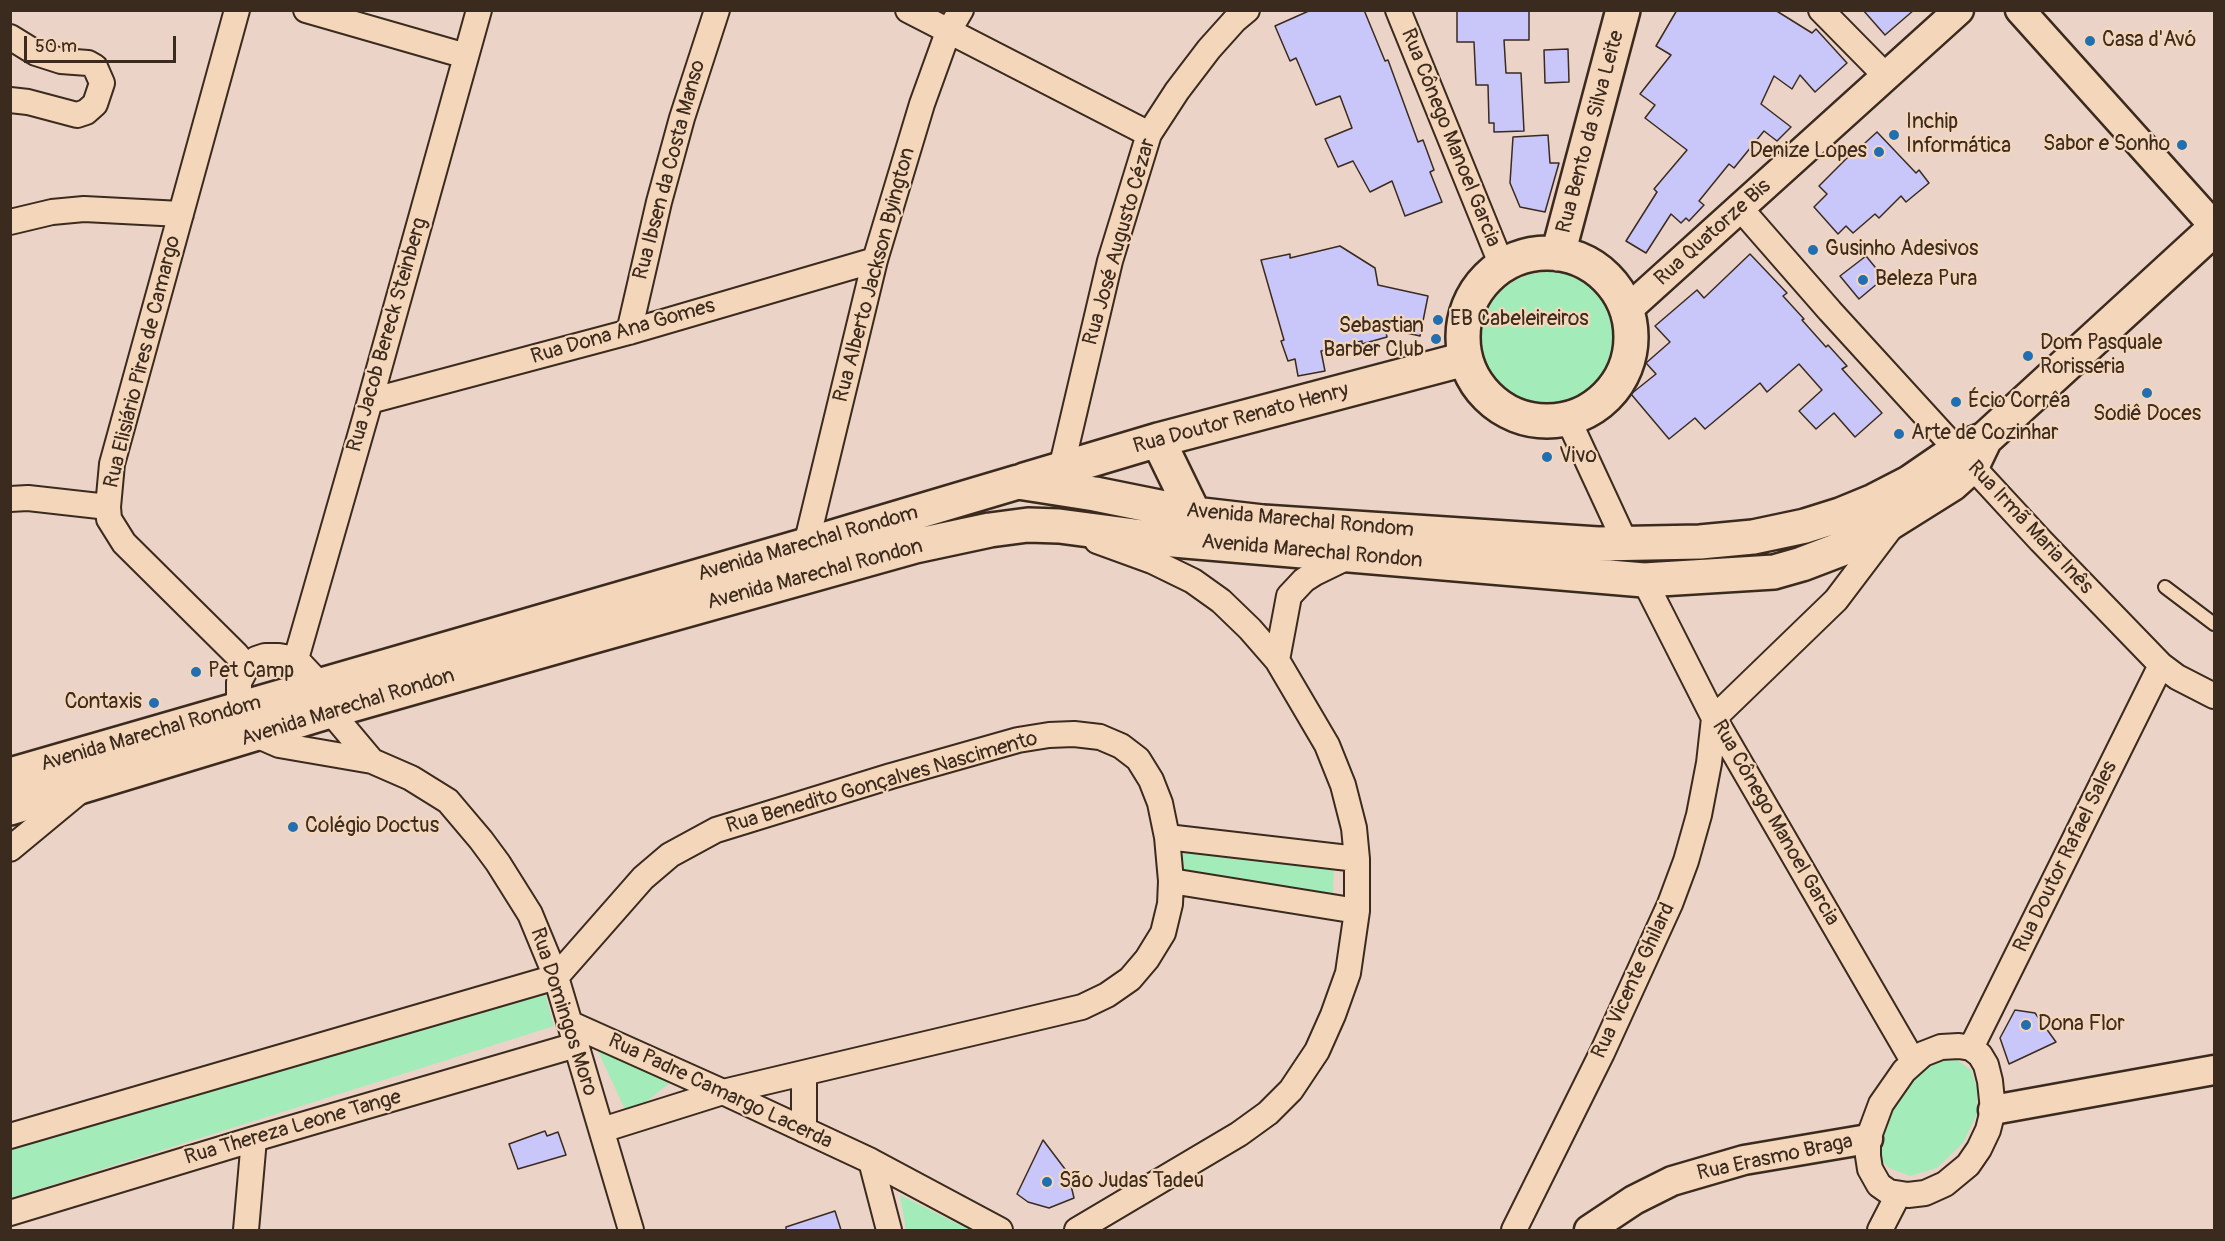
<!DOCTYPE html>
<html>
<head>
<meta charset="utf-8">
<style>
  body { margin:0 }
  #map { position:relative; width:2225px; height:1241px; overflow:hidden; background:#ebd3c7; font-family:Pangolin,sans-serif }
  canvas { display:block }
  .frame { position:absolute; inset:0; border:12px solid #3b2a1e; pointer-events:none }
  .scale { position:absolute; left:24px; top:36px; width:152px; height:27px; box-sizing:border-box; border:3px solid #3b2a1e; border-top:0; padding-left:8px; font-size:18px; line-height:21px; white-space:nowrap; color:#3b2a1e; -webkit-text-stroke:4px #f4d6ba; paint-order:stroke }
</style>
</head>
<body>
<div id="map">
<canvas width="2225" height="1241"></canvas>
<div class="frame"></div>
<div class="scale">50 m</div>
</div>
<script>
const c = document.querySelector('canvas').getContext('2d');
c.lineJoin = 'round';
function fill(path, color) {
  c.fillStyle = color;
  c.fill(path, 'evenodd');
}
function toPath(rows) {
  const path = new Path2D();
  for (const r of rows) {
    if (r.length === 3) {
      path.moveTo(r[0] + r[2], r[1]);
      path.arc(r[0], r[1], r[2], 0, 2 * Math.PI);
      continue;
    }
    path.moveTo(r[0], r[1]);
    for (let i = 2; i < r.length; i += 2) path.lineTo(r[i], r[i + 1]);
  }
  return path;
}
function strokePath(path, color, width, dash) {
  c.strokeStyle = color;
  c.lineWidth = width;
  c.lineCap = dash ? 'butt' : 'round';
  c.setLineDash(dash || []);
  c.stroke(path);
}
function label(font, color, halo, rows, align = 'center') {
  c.font = font + ' Pangolin,sans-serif';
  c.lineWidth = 4.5;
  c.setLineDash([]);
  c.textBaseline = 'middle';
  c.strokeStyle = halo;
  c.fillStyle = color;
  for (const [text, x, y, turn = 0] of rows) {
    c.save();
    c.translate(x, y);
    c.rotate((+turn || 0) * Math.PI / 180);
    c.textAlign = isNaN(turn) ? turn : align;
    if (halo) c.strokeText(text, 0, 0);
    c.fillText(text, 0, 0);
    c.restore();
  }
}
fill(toPath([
  [1548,339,67],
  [1183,840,1334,859,1333,900,1182,876],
  [542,982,554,1026,11,1198,11,1144],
  [596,1047,671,1082,628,1116],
  [1938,1059,1957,1060,1971,1070,1977,1088,1977,1114,1963,1143,1937,1168,1910,1176,1889,1168,1878,1156,1880,1133,1896,1092,1915,1072],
  [900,1195,970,1230,906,1230]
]), '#a3ecba');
const building = toPath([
  [1311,10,1364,10,1385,61,1388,60,1418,142,1423,140,1434,170,1430,172,1442,202,1405,216,1392,181,1370,192,1353,161,1338,167,1325,139,1352,128,1340,96,1316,105,1296,58,1290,61,1275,26,1311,10],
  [1457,10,1529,10,1529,40,1504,40,1506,73,1521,73,1524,131,1494,132,1494,123,1489,123,1488,85,1476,85,1474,42,1457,42,1457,10],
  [1677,10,1775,10,1812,33,1816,29,1847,63,1815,92,1800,75,1792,89,1774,76,1761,104,1791,127,1777,141,1764,131,1734,168,1729,164,1699,201,1704,205,1689,221,1686,218,1681,223,1671,214,1646,253,1626,241,1657,192,1654,189,1687,150,1645,118,1655,105,1640,94,1671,55,1656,46,1677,10],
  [1863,10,1914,10,1885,35,1863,10],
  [1568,49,1569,82,1545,83,1544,50,1568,49],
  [1877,132,1916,173,1919,170,1929,183,1906,202,1901,196,1879,218,1875,214,1853,233,1846,226,1838,234,1814,207,1827,194,1819,186,1852,153,1853,154,1877,132],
  [1548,135,1550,163,1559,163,1545,212,1520,207,1510,183,1513,137,1548,135],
  [1340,246,1375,268,1378,285,1428,296,1420,336,1385,328,1387,337,1362,344,1362,341,1321,351,1325,371,1298,376,1295,359,1288,361,1281,341,1284,340,1261,260,1290,254,1290,258,1340,246],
  [1750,254,1787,293,1783,296,1804,319,1802,320,1826,347,1828,345,1847,366,1842,369,1882,413,1855,437,1834,413,1816,429,1799,411,1822,390,1799,364,1767,392,1760,383,1705,429,1695,418,1669,439,1631,394,1656,374,1646,363,1670,342,1655,326,1697,290,1704,298,1750,254],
  [1866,256,1884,278,1859,299,1840,276,1866,256],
  [2015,1010,2035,1013,2056,1042,2009,1064,2000,1038,2015,1010],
  [545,1131,547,1136,558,1132,566,1155,518,1169,509,1144,545,1131],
  [1043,1140,1068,1173,1074,1198,1049,1208,1028,1202,1017,1194,1043,1140],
  [835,1211,841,1230,786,1230,786,1227,835,1211]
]);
fill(building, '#c9c7f9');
strokePath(building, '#3b2a1e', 1.5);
const service = toPath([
  [2165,587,2214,624]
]);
const minor = toPath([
  [237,10,112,464,108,507,109,519,124,543,236,654,247,667],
  [306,10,466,56],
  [908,10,1149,134],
  [1398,10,1502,266],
  [1821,10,1885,75],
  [10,37,36,53,61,61,88,63,95,67,102,83,95,104,86,112,77,115,28,102,10,100],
  [1740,208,1830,311,1957,450,2041,541,2161,665,2177,677,2214,696],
  [10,222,52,212,84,209,181,214],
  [629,332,659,202,682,118,717,10],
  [370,401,629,332,875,260],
  [1568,419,1626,544],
  [1061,469,1110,261,1149,134,1177,91,1209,49,1235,20,1247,10],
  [10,499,28,498,108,507],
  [806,545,875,260,922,104,948,32,961,10],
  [1644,580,1714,718,1913,1061],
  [296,659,370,401,479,10],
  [1277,660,1289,596,1304,580,1315,573,1350,556],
  [372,761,330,711,312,676,296,659,279,656,265,656,256,659,247,667,239,682,239,708,256,735,279,745,372,761,411,778,448,801,481,840,498,863,530,914,556,977,631,1230],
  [1167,837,1357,859],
  [10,849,80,791],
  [1171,881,1357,911],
  [569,1023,723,1092,871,1161,1000,1230],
  [1959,1046,1971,1048,1980,1055,1986,1065,1990,1081,1993,1110,1988,1130,1979,1149,1968,1165,1945,1184,1925,1193,1908,1195,1889,1192,1879,1185,1870,1169,1868,1156,1868,1139,1881,1104,1904,1071,1923,1054,1941,1047,1959,1046],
  [1971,1048,2161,665],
  [804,1073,804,1130],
  [10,1136,556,977,643,878,670,855,716,830,891,776,1018,740,1049,735,1074,734,1100,737,1121,746,1138,759,1151,780,1160,803,1167,837,1171,881,1170,904,1163,933,1147,959,1130,979,1107,995,1082,1007,723,1092,602,1130],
  [871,1161,889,1230],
  [10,1213,254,1139,576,1045],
  [246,1230,254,1139],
  [1077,1230,1239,1134,1268,1113,1291,1090,1317,1051,1333,1015,1348,973,1357,911,1357,859,1354,828,1343,785,1327,745,1277,660,1250,629,1221,601,1193,581,1152,561,1097,541],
  [1514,1230,1602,1053,1670,904,1686,861,1699,815,1709,763,1714,718,1836,600,1892,526],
  [1880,1230,1898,1195]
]);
const tertiary = toPath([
  [2020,10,2214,226],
  [1627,310,1959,10],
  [1993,1110,2214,1070],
  [1589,1230,1634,1200,1672,1181,1744,1160,1868,1139]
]);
const secondary = toPath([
  [1547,337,84],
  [1558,254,1623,10],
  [1158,440,1194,514],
  [1024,480,1158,440,1465,359],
  [10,775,806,545,1018,482,1095,494,1194,514,1263,522,1598,544,1700,542,1753,537,1805,526,1840,515,1874,501,1909,483,1957,450,1985,439],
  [10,808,330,711,587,638,915,546,990,530,1028,525,1059,526,1150,538,1644,580,1774,572,1802,564,1844,548,1877,531,1952,484,1972,466,1985,439,2214,229]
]);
strokePath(service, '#3b2a1e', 16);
strokePath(minor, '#3b2a1e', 28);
strokePath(tertiary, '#3b2a1e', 33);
strokePath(secondary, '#3b2a1e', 38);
strokePath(service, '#f4d6ba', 12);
strokePath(minor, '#f4d6ba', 24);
strokePath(tertiary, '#f4d6ba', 28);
strokePath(secondary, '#f4d6ba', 33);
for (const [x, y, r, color] of [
  [2090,41,6,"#1f6fb2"],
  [1894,135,6,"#1f6fb2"],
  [2182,145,6,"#1f6fb2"],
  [1879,152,6,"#1f6fb2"],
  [1813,250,6,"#1f6fb2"],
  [1863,280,6,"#1f6fb2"],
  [1438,320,6,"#1f6fb2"],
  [1436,339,6,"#1f6fb2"],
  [2028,356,6,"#1f6fb2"],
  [2147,393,6,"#1f6fb2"],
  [1956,402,6,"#1f6fb2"],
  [1899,434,6,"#1f6fb2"],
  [1547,457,6,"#1f6fb2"],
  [196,672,6,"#1f6fb2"],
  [154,703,6,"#1f6fb2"],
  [293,827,6,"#1f6fb2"],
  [2026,1025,6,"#1f6fb2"],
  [1047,1182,6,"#1f6fb2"]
]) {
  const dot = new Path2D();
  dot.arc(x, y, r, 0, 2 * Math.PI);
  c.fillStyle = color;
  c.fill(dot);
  strokePath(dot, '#f4d6ba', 2);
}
label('21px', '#3b2a1e', '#f4d6ba', [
  ["Casa d'Avó",2102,41],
  ["Inchip",1906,123],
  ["Informática",1906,147],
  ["Sabor e Sonho",2170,145,"right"],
  ["Denize Lopes",1867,152,"right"],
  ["Gusinho Adesivos",1825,250],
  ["Beleza Pura",1875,280],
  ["EB Cabeleireiros",1450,320],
  ["Sebastian",1424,327,"right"],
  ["Barber Club",1424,351,"right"],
  ["Dom Pasquale",2040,344],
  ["Rorisseria",2040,368],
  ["Écio Corrêa",1968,402],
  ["Sodiê Doces",2147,415,"center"],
  ["Arte de Cozinhar",1911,434],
  ["Vivo",1559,457],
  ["Pet Camp",208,672],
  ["Contaxis",142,703,"right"],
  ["Colégio Doctus",305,827],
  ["Dona Flor",2038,1025],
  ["São Judas Tadeu",1059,1182]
], 'left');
label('21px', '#3b2a1e', '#f4d6ba', [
  ["Rua Bento da Silva Leite",1591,132,-75],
  ["Rua Cônego Manoel Garcia",1450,138,68],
  ["Rua Ibsen da Costa Manso",670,170,-75],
  ["Rua Quatorze Bis",1713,233,-42],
  ["Rua José Augusto Cézar",1120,242,-74],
  ["Rua Alberto Jackson Byington",875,275,-75],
  ["Rua Dona Ana Gomes",623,332,-16],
  ["Rua Jacob Bereck Steinberg",388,335,-74],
  ["Rua Elisiário Pires de Camargo",143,362,-76],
  ["Rua Doutor Renato Henry",1241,419,-15],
  ["Avenida Marechal Rondom",1300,521,5],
  ["Rua Irmã Maria Inês",2030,528,47],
  ["Avenida Marechal Rondom",808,544,-16],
  ["Avenida Marechal Rondon",1312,552,5],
  ["Avenida Marechal Rondon",815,575,-15],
  ["Avenida Marechal Rondon",348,708,-17],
  ["Avenida Marechal Rondom",151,734,-16],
  ["Rua Benedito Gonçalves Nascimento",882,783,-16],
  ["Rua Cônego Manoel Garcia",1775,823,60],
  ["Rua Doutor Rafael Sales",2066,857,-64],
  ["Rua Vicente Ghilard",1634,981,-65],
  ["Rua Domingos Moro",563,1012,72],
  ["Rua Padre Camargo Lacerda",720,1092,25],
  ["Rua Thereza Leone Tange",293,1128,-16],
  ["Rua Erasmo Braga",1775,1158,-12]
]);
</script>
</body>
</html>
